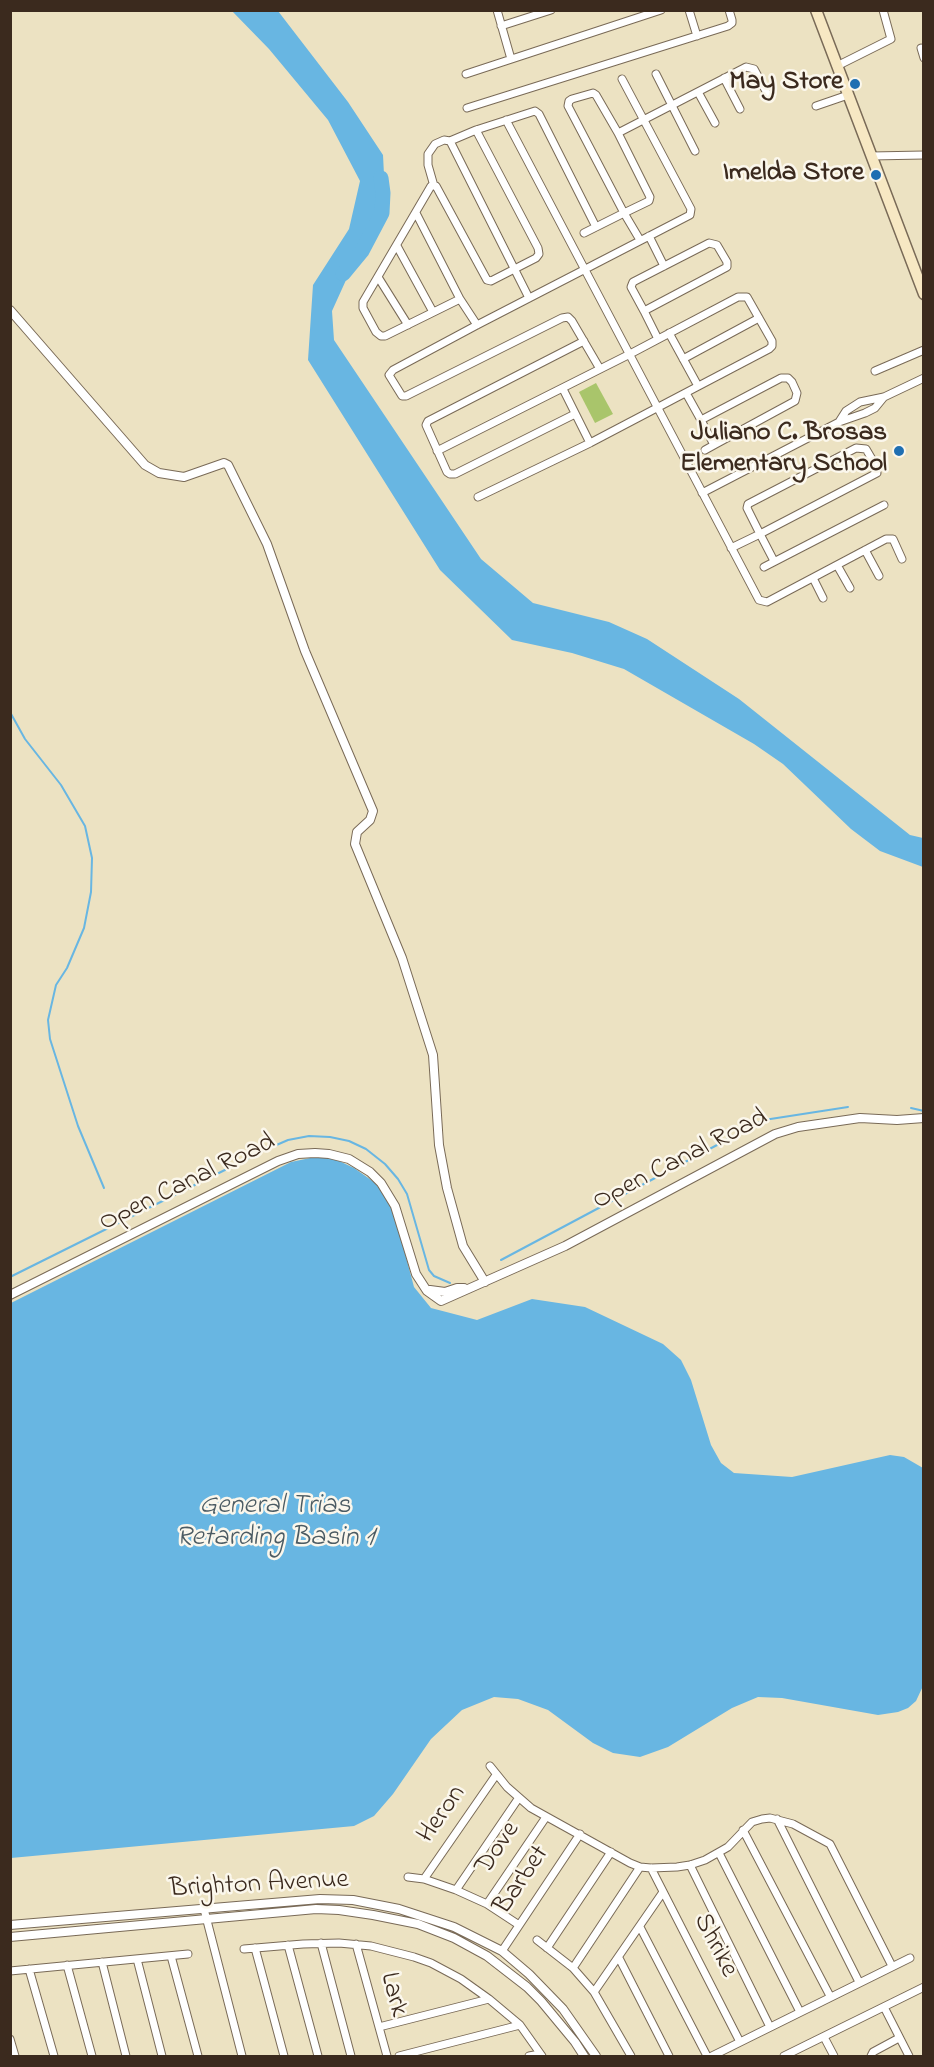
<!DOCTYPE html>
<html>
<head>
<meta charset="utf-8">
<style>
  body { margin:0 }
  #map { position:relative; width:934px; height:2067px; overflow:hidden; background:#ece2c2; font-family:"Indie Flower",sans-serif }
  canvas { display:block }
  .frame { position:absolute; inset:0; border:12px solid #3b2a1e; pointer-events:none }
</style>
</head>
<body>
<div id="map">
<canvas width="934" height="2067"></canvas>
<div class="frame"></div>
</div>
<script>
const c = document.querySelector('canvas').getContext('2d');
c.lineJoin = 'round';
function fill(path, color) {
  c.fillStyle = color;
  c.fill(path, 'evenodd');
}
function toPath(rows) {
  const path = new Path2D();
  for (const r of rows) {
    path.moveTo(r[0], r[1]);
    for (let i = 2; i < r.length; i += 2) path.lineTo(r[i], r[i + 1]);
  }
  return path;
}
function strokePath(path, color, width, dash) {
  c.strokeStyle = color;
  c.lineWidth = width;
  c.lineCap = dash ? 'butt' : 'round';
  c.setLineDash(dash || []);
  c.stroke(path);
}
function label(font, color, halo, rows, align = 'center') {
  c.font = font + ' "Indie Flower",sans-serif';
  c.lineWidth = 5;
  c.setLineDash([]);
  c.textBaseline = 'middle';
  c.strokeStyle = halo;
  c.fillStyle = color;
  for (const [text, x, y, turn = 0] of rows) {
    c.save();
    c.translate(x, y);
    c.rotate((+turn || 0) * Math.PI / 180);
    c.textAlign = isNaN(turn) ? turn : align;
    if (halo) c.strokeText(text, 0, 0);
    c.fillText(text, 0, 0);
    c.restore();
  }
}
fill(toPath([
  [596,383,613,414,595,423,579,392]
]), '#a9c56b');
fill(toPath([
  [232,11,278,11,348,102,383,155,385,194,332,311,334,340,481,559,533,603,609,622,647,639,739,699,910,835,923,838,923,867,880,851,851,829,783,764,754,744,624,669,572,653,512,640,440,570,308,360,313,285,349,229,360,181,328,120,269,49],
  [315,1157,335,1159,354,1168,374,1182,388,1199,397,1223,414,1287,431,1308,477,1320,532,1299,585,1307,663,1344,681,1360,691,1380,711,1445,721,1463,734,1473,792,1477,890,1455,904,1457,923,1468,923,1686,916,1701,908,1708,898,1712,878,1715,782,1698,758,1697,732,1708,668,1747,640,1757,613,1753,593,1743,548,1710,518,1699,494,1697,462,1710,431,1739,393,1794,374,1816,354,1826,11,1858,11,1303,291,1162]
]), '#68b6e2');
strokePath(toPath([
  [10,712,25,739,61,785,85,826,92,858,91,892,84,928,67,968,56,985,48,1020,50,1039,78,1126,104,1188],
  [911,1108,924,1111],
  [501,1260,764,1120,848,1107],
  [10,1277,265,1150,288,1140,309,1136,330,1137,349,1141,366,1149,385,1164,398,1179,407,1194,429,1270,434,1276,450,1283]
]), '#68b6e2', 2);
strokePath(toPath([
  [343,274,362,251,382,213,383,193,381,178]
]), '#68b6e2', 15);
const minor = toPath([
  [497,10,511,59],
  [689,10,697,36],
  [501,26,551,10],
  [921,48,924,58],
  [837,66,891,39,883,10],
  [466,74,661,10],
  [656,74,695,151],
  [724,78,740,109],
  [698,92,715,123],
  [816,106,848,95],
  [467,108,728,26,732,23,732,20,729,10],
  [506,120,759,600,767,602,886,539,893,539,902,559],
  [476,130,538,248,539,254,536,258,491,281,487,280,436,186,431,186,363,302,363,308,376,332,381,336,385,336,460,299,477,325],
  [618,133,746,67,754,69,767,93],
  [871,156,924,155],
  [434,186,428,165,428,154,435,144,444,140,450,141],
  [416,213,460,299],
  [584,233,624,213,649,201,650,197,618,133,596,95,593,93,572,99,569,101,568,106,624,213,640,240],
  [649,236,664,266],
  [397,246,433,312],
  [378,277,408,325],
  [529,298,450,141,476,130,535,111,539,114,596,227],
  [644,311,727,267,727,262,717,245,709,243,633,282,631,287,644,311,658,339],
  [669,333,698,386],
  [683,359,759,318],
  [600,369,572,321,568,317,562,318,406,396,402,396,389,375,393,370,477,325,690,215,691,209,622,79],
  [875,371,924,350],
  [563,389,590,443],
  [686,393,701,420,714,445,795,401,797,393,792,382,788,378,781,378,701,420],
  [575,414,455,474,450,474,447,472,426,425,428,421,584,341],
  [839,422,846,411,860,402,884,397,924,378],
  [705,450,714,445],
  [437,451,630,354,738,297,747,297,772,341,772,346,769,349,590,443,478,497],
  [702,493,839,422,865,413,875,408,884,397],
  [731,548,760,534,877,473,876,466,866,449,856,448,748,504,747,508,760,534,774,561],
  [865,550,879,576],
  [837,565,850,588],
  [764,567,884,505],
  [813,578,823,598],
  [490,1766,507,1787,531,1808,630,1863,640,1867,651,1868,677,1867,690,1865,705,1860,728,1847,752,1822,762,1819,770,1818,793,1824,830,1844,892,1966],
  [777,1819,859,1982],
  [743,1830,830,1996],
  [719,1853,800,2012],
  [690,1865,770,2027],
  [651,1868,740,2042],
  [408,1877,424,1879,456,1890,487,1904,519,1925],
  [424,1879,496,1775],
  [456,1890,518,1799],
  [487,1904,546,1817],
  [204,1909,242,2056],
  [640,1927,707,2056],
  [537,1940,573,1968,594,1992,631,2056],
  [321,1943,351,2056],
  [356,1944,387,2056],
  [288,1945,318,2056],
  [255,1948,284,2056],
  [547,1948,611,1852],
  [244,1949,303,1944,339,1943,371,1946,414,1957,431,1963,461,1979,489,1999,520,2025,542,2056],
  [502,1951,580,1834],
  [171,1956,198,2056],
  [619,1958,669,2056],
  [137,1959,162,2056],
  [102,1962,126,2056],
  [67,1965,92,2056],
  [573,1968,640,1867],
  [29,1969,54,2056],
  [10,1971,188,1954],
  [594,1992,663,1892],
  [884,2007,909,2056],
  [379,2027,489,1999],
  [824,2037,834,2056],
  [10,2039,15,2056],
  [399,2056,520,2025],
  [529,2056,540,2054],
  [712,2056,910,1958],
  [784,2056,924,1987],
  [871,2056,873,2052,899,2038]
]);
const tertiary = toPath([
  [10,310,145,465,159,473,184,477,224,463,228,465,267,544,305,651,373,811,370,820,357,832,355,844,402,958,433,1055,439,1145,447,1188,463,1246,485,1282],
  [430,1290,445,1292,457,1288,464,1288],
  [10,1295,278,1161,298,1154,315,1153,329,1154,349,1159,370,1172,381,1183,395,1206,416,1274,427,1291,441,1301,565,1246,775,1134,798,1127,860,1118,897,1120,924,1118],
  [10,1925,320,1899,353,1900,399,1909,454,1927,502,1951,529,1974,563,2009,596,2056],
  [10,1937,316,1909,339,1910,373,1915,418,1924,454,1938,487,1956,527,1987,541,2001,575,2042,584,2056]
]);
const secondary = toPath([
  [816,10,924,294]
]);
strokePath(minor, '#796a57', 9);
strokePath(tertiary, '#796a57', 10);
strokePath(secondary, '#796a57', 13);
strokePath(minor, '#fff', 7);
strokePath(tertiary, '#fff', 8);
strokePath(secondary, '#f7e8c3', 10);
for (const [x, y, r, color] of [
  [855,84,6,"#1f6fb2"],
  [876,175,6,"#1f6fb2"],
  [899,451,6,"#1f6fb2"]
]) {
  const dot = new Path2D();
  dot.arc(x, y, r, 0, 2 * Math.PI);
  c.fillStyle = color;
  c.fill(dot);
  strokePath(dot, '#fbf7ec', 2);
}
label('bold 27px', '#3b2a1e', '#fbf7ec', [
  ["May Store",843,84],
  ["Imelda Store",864,175],
  ["Juliano C. Brosas",887,435],
  ["Elementary School",887,466]
], 'right');
label('27px', '#3b2a1e', '#fbf7ec', [
  ["Open Canal Road",681,1161,-27],
  ["Open Canal Road",188,1184,-26],
  ["Heron",443,1815,-55],
  ["Dove",499,1849,-56],
  ["Barbet",523,1881,-56],
  ["Brighton Avenue",259,1886,-3],
  ["Shrike",714,1946,63],
  ["Lark",392,1995,75]
]);
label('italic 28px', '#4b5b63', '#fbf7ec', [
  ["General Trias",275,1507],
  ["Retarding Basin 1",275,1539]
]);
</script>
</body>
</html>
